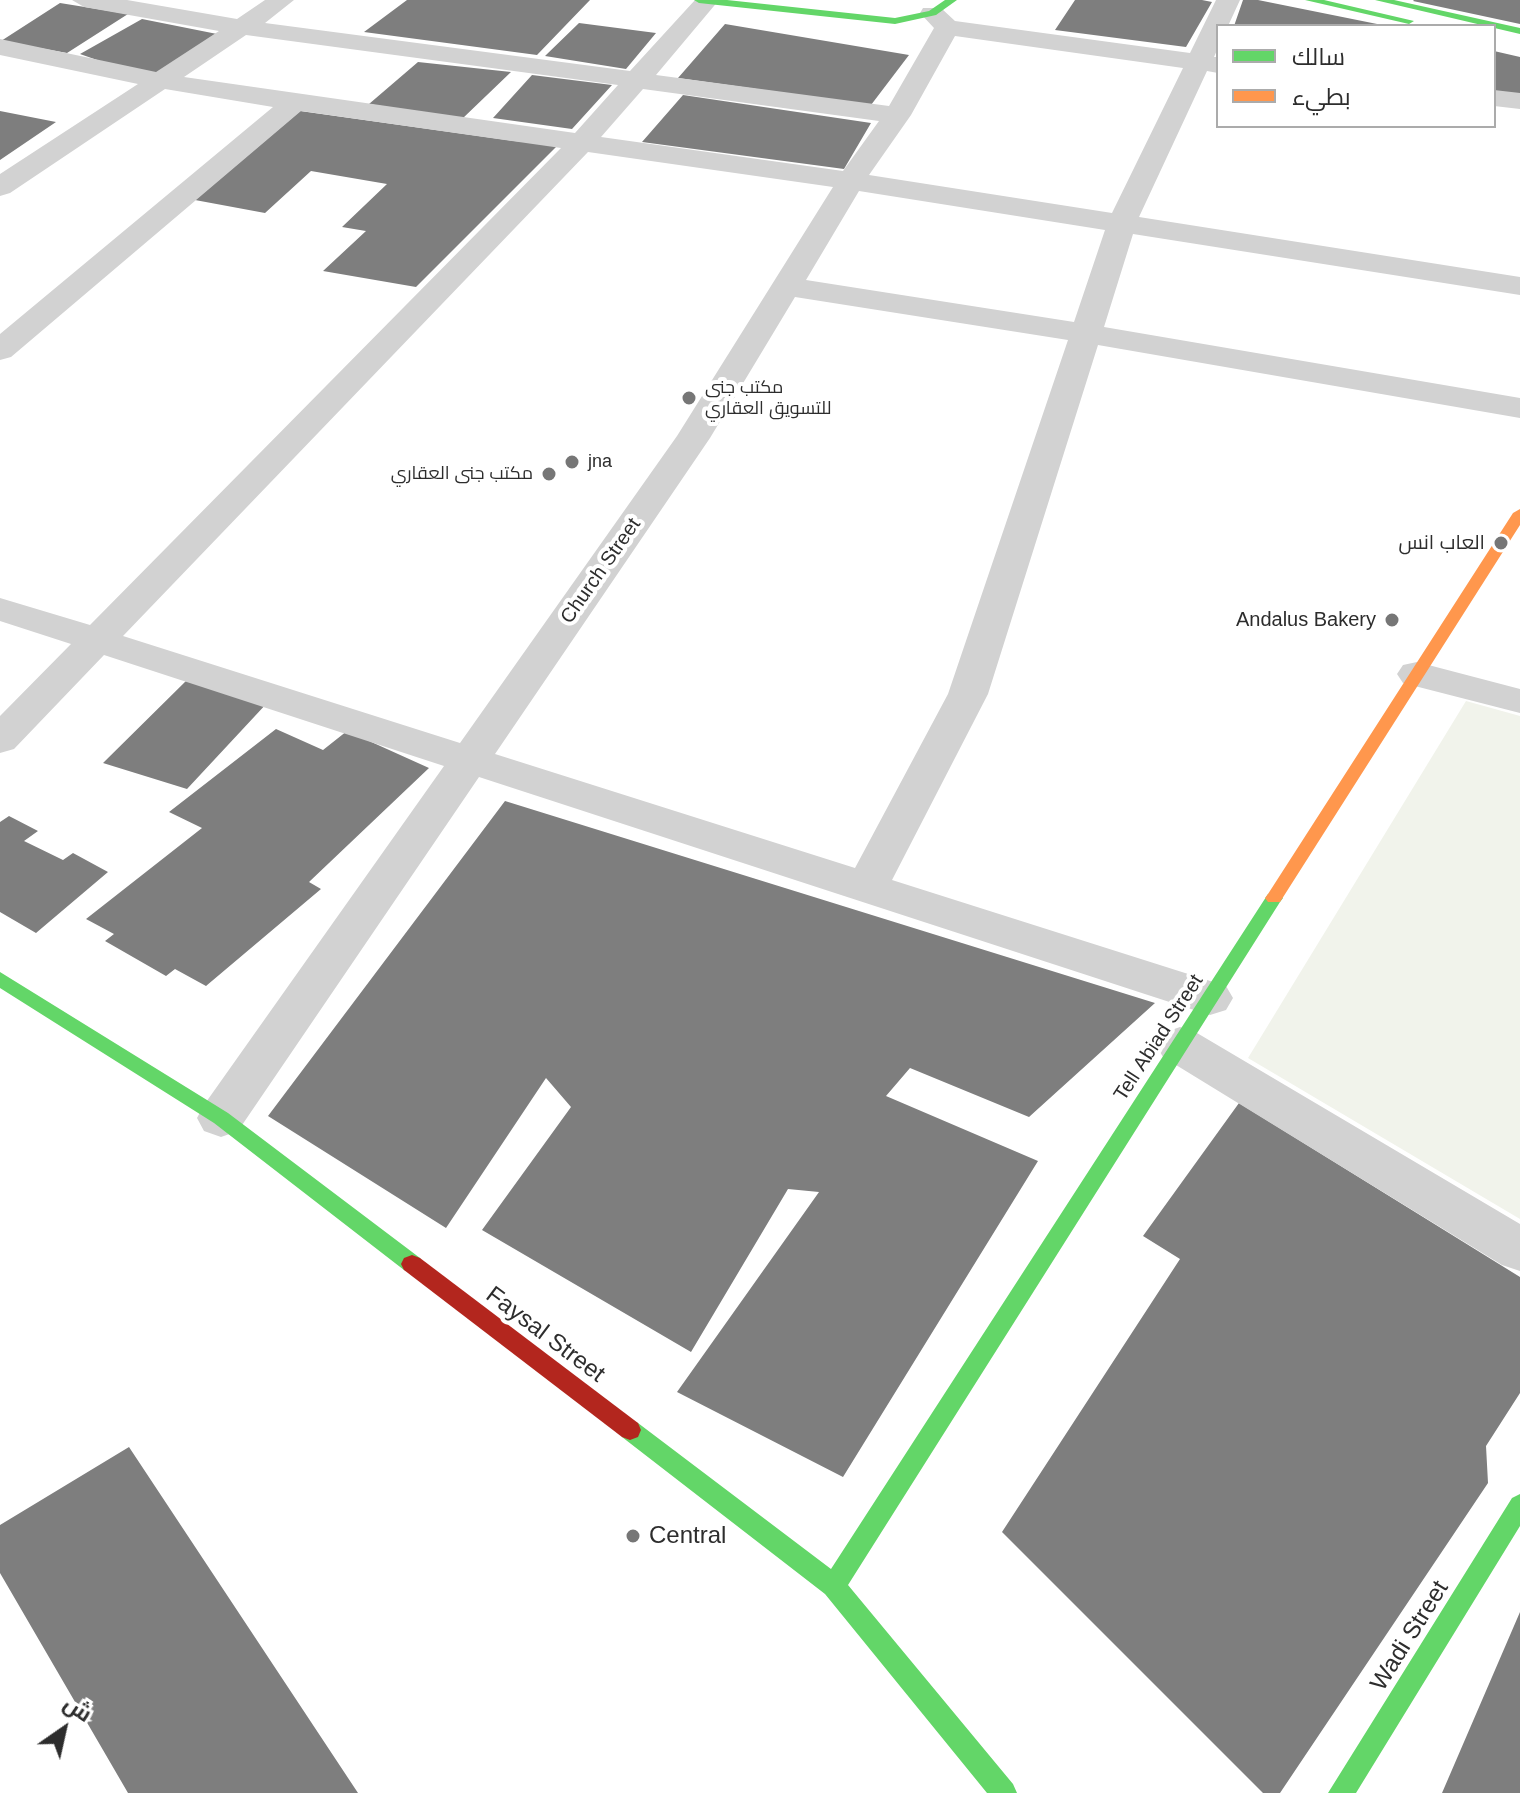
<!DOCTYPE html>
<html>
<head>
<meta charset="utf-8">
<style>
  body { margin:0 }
  #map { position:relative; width:1520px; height:1793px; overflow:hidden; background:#fff; font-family:Arial,Cairo,sans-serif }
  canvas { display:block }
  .legend { position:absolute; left:1216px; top:24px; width:280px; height:104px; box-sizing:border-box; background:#fff; border:2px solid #ababab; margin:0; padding:10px 14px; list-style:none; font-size:24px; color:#2d2d2d }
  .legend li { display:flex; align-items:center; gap:16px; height:40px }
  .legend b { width:40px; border:2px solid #ababab }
  .north { position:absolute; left:24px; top:1689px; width:80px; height:80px; -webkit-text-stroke:6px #fff; paint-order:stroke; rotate:34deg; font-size:22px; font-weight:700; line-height:32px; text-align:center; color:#2d2d2d }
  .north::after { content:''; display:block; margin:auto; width:28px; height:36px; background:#2d2d2d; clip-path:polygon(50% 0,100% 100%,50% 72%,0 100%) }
</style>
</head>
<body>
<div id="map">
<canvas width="1520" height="1793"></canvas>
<ul class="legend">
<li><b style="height:10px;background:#63d668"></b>سالك</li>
<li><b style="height:10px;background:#ff974d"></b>بطيء</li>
</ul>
<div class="north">ش</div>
</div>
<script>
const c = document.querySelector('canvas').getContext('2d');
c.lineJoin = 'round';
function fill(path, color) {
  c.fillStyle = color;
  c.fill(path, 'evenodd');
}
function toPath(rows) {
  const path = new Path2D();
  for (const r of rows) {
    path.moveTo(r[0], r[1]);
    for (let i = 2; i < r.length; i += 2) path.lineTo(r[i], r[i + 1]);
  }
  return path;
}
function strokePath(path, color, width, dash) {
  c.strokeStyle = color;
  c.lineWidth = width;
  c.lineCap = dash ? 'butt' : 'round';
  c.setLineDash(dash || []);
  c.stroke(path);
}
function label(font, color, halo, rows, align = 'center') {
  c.font = font + ' Arial,Cairo,sans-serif';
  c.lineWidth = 8;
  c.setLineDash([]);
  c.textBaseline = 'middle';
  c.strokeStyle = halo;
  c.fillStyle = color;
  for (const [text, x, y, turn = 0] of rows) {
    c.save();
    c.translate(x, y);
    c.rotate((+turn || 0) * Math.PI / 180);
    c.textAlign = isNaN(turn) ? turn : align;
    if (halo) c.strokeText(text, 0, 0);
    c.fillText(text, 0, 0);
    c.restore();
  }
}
fill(toPath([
  [1466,701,1520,716,1520,1219,1248,1058]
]), '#f1f3eb');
fill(toPath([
  [407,0,590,0,537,55,364,32],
  [1075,0,1202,0,1212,2,1186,47,1055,30],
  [1243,0,1258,0,1387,26,1234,26],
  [1520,0,1520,24,1413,1,1414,0],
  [60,3,128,14,67,53,1,41],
  [142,19,217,34,151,79,80,54],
  [579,23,656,33,626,69,545,56],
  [725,24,909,55,871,105,678,78],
  [1494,51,1520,57,1520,95,1494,92],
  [418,62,511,72,462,119,369,104],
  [532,75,612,85,572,129,493,118],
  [683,95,871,123,844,169,642,142],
  [0,111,56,122,0,160],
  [300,111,514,141,558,145,416,287,323,271,366,231,342,227,387,184,311,171,265,213,195,200],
  [188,679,268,702,187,789,103,763],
  [276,729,323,750,347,731,429,768,309,882,321,889,206,986,175,969,166,976,105,941,114,934,86,919,202,828,169,812],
  [505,801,1155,1003,1029,1117,910,1068,886,1096,1038,1161,843,1477,677,1392,819,1192,788,1189,691,1352,482,1230,571,1107,546,1078,446,1228,268,1116],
  [9,816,38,831,24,841,63,860,73,853,108,872,36,933,0,912,0,822],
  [1239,1103,1520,1277,1520,1393,1486,1446,1488,1483,1280,1793,1263,1793,1002,1532,1180,1259,1143,1236],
  [129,1447,358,1793,128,1793,0,1573,0,1525],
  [1520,1612,1520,1793,1442,1793]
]), '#7e7e7e');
fill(toPath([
  [72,0,127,0,237,19,265,0,294,0,265,23,630,71,695,0,719,0,656,75,889,106,934,28,920,13,923,8,941,8,955,21,1190,53,1216,0,1240,0,1228,26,1218,26,1218,48,1214,57,1218,57,1218,73,1207,71,1139,217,1520,277,1520,295,1133,234,1104,327,1520,398,1520,418,1098,345,988,694,892,880,1226,986,1233,998,1226,1010,1210,1015,1194,1010,479,777,238,1131,221,1137,204,1131,197,1118,204,1105,444,766,104,655,14,749,0,753,0,716,71,644,0,621,0,598,90,625,561,148,301,111,11,357,0,360,0,334,273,107,165,89,10,193,0,196,0,174,138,84,0,55,0,39,156,72,219,31,84,7,72,0],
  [246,35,618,85,575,133,184,77,246,35],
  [955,36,1183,68,1112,213,869,175,911,115,955,36],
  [643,89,879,121,843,171,601,137,643,89],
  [588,152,833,187,677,436,460,743,123,636,588,152],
  [859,191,1105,230,1074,322,806,280,859,191],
  [795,297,1068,340,948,694,855,868,495,754,710,438,795,297],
  [1494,90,1520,93,1520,109,1494,106,1494,90],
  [1417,662,1520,689,1520,713,1403,683,1397,674,1403,665,1417,662],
  [1180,1027,1197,1033,1520,1224,1520,1271,1502,1265,1163,1057,1156,1045,1163,1033,1180,1027]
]), '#d2d2d2');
fill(toPath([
  [694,0,727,0,895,18,929,11,945,0,957,0,936,15,895,24,699,3,694,0],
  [1305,0,1324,0,1414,21,1409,24,1305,0],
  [1375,0,1394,0,1520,28,1520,34,1375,0],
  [1274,892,1280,894,1283,898,1280,902,848,1585,1013,1784,1017,1793,987,1793,825,1594,622,1437,619,1430,622,1423,630,1420,638,1423,831,1569,1268,894,1274,892],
  [0,972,228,1113,420,1258,423,1264,420,1270,412,1273,404,1270,214,1123,0,988,0,972],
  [1520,1494,1520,1526,1356,1793,1328,1793,1512,1498,1520,1494]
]), '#63d668');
fill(toPath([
  [1520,509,1520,525,1280,902,1268,902,1265,898,1268,894,1513,513,1520,509]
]), '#ff974d');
fill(toPath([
  [412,1255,420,1258,638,1423,641,1430,638,1437,630,1440,622,1437,404,1270,401,1264,404,1258,412,1255]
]), '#b3261e');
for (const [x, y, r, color] of [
  [689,398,8,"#767676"],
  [572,462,8,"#767676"],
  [549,474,8,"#767676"],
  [1501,543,8,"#767676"],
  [1392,620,8,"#767676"],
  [633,1536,8,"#767676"]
]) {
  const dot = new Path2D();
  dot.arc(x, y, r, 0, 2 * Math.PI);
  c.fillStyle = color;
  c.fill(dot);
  strokePath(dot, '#fff', 3);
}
label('18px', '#2d2d2d', '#fff', [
  ["مكتب جنى",705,388],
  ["للتسويق العقاري",705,409],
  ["jna",588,462],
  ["مكتب جنى العقاري",533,474,"right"]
], 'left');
label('20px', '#2d2d2d', '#fff', [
  ["العاب انس",1485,543],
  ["Andalus Bakery",1376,620]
], 'right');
label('20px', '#2d2d2d', '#fff', [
  ["Church Street",601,571,-55],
  ["Tell Abiad Street",1159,1038,-57]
]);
label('24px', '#2d2d2d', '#fff', [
  ["Faysal Street",545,1335,37],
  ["Wadi Street",1410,1636,-58]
]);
label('24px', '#2d2d2d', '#fff', [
  ["Central",649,1536]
], 'left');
</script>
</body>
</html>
